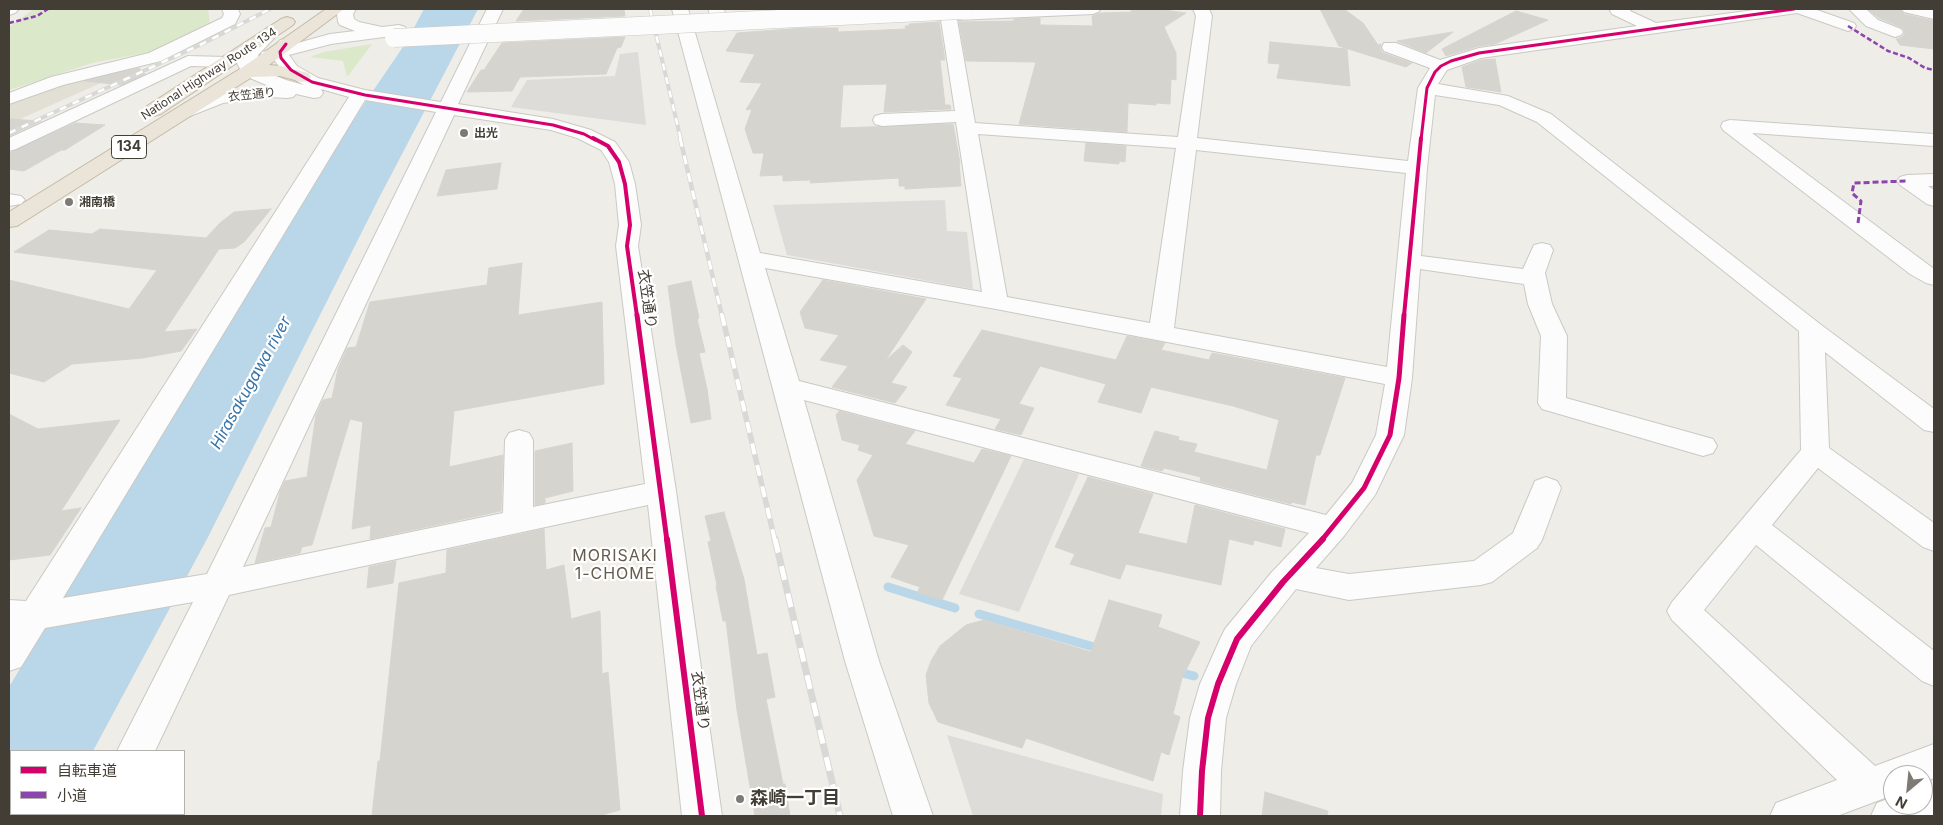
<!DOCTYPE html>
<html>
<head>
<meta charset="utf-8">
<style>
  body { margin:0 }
  #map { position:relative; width:1943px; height:825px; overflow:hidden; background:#eeede8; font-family:Inter,"Noto Sans JP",sans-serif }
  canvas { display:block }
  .frame { position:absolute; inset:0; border:10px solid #433e35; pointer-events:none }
  .legend { position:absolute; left:10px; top:750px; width:175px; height:65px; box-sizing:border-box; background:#fff; border:1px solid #b4b2ae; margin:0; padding:6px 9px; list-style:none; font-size:15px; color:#433e35 }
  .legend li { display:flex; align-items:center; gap:10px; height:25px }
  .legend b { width:25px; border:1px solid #b4b2ae }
  .north { position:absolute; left:1883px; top:765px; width:50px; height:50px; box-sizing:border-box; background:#fff; border:1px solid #b4b2ae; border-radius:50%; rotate:208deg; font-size:14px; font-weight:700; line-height:20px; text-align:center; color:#433e35 }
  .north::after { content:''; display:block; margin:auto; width:18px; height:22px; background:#7f7b74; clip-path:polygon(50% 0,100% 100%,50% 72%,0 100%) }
</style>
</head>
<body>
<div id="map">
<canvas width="1943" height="825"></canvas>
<div class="frame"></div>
<ul class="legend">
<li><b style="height:6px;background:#d6006c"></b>自転車道</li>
<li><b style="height:6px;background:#8e44ad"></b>小道</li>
</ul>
<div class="north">N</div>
</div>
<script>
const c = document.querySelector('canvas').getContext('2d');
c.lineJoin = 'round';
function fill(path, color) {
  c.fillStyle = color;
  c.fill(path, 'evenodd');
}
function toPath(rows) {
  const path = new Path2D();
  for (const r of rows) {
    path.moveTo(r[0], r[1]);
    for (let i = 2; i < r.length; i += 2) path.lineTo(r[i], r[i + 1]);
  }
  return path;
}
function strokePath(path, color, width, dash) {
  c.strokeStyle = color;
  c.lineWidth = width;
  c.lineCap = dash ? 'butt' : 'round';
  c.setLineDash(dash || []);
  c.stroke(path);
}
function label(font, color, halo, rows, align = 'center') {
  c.font = font + ' Inter,"Noto Sans JP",sans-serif';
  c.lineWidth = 4.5;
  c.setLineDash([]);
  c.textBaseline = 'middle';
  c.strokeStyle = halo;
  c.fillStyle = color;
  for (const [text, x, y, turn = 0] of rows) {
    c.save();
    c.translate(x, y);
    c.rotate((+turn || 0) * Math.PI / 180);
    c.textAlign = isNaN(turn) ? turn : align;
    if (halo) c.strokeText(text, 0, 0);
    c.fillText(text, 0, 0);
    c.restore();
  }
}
fill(toPath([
  [143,64,103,82,9,124,9,101,17,98,90,74]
]), '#e2dfd5');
fill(toPath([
  [34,9,208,9,210,25,155,51,92,63,9,90,9,27],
  [372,44,348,76,347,76,343,61,310,57,324,52]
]), '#dbe8c9');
fill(toPath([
  [638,52,646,125,511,107,527,80,615,76,620,54],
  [945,200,947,231,967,232,973,289,787,255,773,205],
  [1024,459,1079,474,1019,612,959,594],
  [947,735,1163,794,1161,816,973,816]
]), '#dddcd8');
fill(toPath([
  [424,9,478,9,380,196,207,539,93,751,11,751,11,814,59,814,58,816,9,816,9,687,328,157,407,41]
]), '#bad6e9');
strokePath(toPath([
  [888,587,955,608],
  [979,614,1101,649],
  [1174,671,1194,676]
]), '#bad6e9', 9);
const building = toPath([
  [524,9,624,9,625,16,516,21,524,9],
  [1131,9,1157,9,1186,13,1164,27,1176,53,1176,80,1171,79,1170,104,1156,103,1156,105,1128,103,1127,132,1019,124,1036,62,966,61,959,22,1014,21,1014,19,1040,18,1040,25,1093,26,1092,16,1100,13,1132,12,1131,9],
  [1320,9,1344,9,1363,23,1378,45,1381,44,1380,48,1383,53,1412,63,1406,67,1339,46,1320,9],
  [1868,9,1899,9,1904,14,1934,21,1934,49,1900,45,1896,39,1902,37,1905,33,1903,28,1879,18,1868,9],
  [1516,11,1548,20,1495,44,1479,46,1446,56,1442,49,1516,11],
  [939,22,945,60,940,60,945,105,950,105,951,109,884,112,887,84,843,85,840,128,953,124,960,163,959,163,961,186,905,189,905,186,899,186,899,178,810,183,811,180,783,181,783,175,760,176,764,153,753,153,745,129,752,109,746,110,762,83,740,82,755,54,726,51,737,33,804,28,838,28,838,32,906,29,905,26,909,26,909,24,939,22],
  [1453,32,1426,53,1397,41,1453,32],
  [625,37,621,47,617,48,606,74,520,77,512,91,467,92,481,70,484,70,502,43,625,37],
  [1270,42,1347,49,1350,86,1277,78,1280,64,1268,63,1270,42],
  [1495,59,1501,92,1466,87,1462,67,1481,60,1495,59],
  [139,68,145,74,121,85,85,81,139,68],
  [9,119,41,121,9,136,9,119],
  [75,123,105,125,65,150,61,150,24,171,9,169,9,153,75,123],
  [1086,143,1126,146,1125,162,1119,161,1119,164,1084,161,1086,143],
  [501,163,497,189,437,196,446,170,501,163],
  [271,209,244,242,235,248,219,249,164,332,197,329,181,351,143,358,72,364,44,382,9,373,9,280,129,309,157,270,14,252,49,230,92,234,100,229,206,238,220,223,234,212,271,209],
  [522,263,518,315,602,302,604,384,454,411,449,467,503,455,501,511,370,539,371,525,352,529,363,422,350,419,312,545,302,547,300,553,255,563,265,528,271,527,280,492,285,481,307,477,316,415,323,400,332,398,338,369,347,348,356,347,370,302,487,285,489,268,522,263],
  [823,280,926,299,885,361,903,345,912,352,891,383,907,387,895,403,832,387,848,366,820,360,839,335,805,328,800,312,823,280],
  [691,281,699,318,697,319,705,352,699,353,707,389,711,419,691,423,676,345,668,286,691,281],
  [982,330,1116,360,1127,336,1165,343,1161,350,1209,360,1212,353,1345,378,1320,455,1316,455,1305,505,1291,502,1291,504,1200,481,1201,477,1164,468,1162,471,1141,466,1155,431,1179,437,1178,440,1197,444,1194,452,1267,470,1279,420,1233,406,1151,387,1141,413,1098,402,1106,384,1040,366,1019,404,1034,408,1021,435,995,429,1001,419,946,405,962,378,953,376,982,330],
  [839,411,915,431,905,444,974,463,982,449,1011,456,942,600,917,593,920,587,891,577,909,545,874,536,857,480,873,455,858,450,860,445,842,440,836,415,839,411],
  [9,414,38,429,120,420,61,511,81,508,50,555,9,560,9,414],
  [572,443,573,491,545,498,545,503,535,505,535,451,572,443],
  [1088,477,1153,494,1138,533,1187,544,1195,505,1285,529,1281,547,1254,540,1253,545,1229,539,1221,585,1126,564,1120,579,1070,564,1075,554,1055,547,1088,477],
  [724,512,744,579,757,655,767,653,775,697,766,699,783,784,785,784,790,816,755,816,737,710,726,621,723,621,716,586,717,585,708,542,711,541,705,516,724,512],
  [544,529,546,570,564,565,571,619,600,611,602,674,608,672,620,810,598,816,372,816,378,761,380,761,399,583,446,573,447,550,544,529],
  [396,561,393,583,367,588,369,567,396,561],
  [1109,600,1162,615,1158,627,1200,642,1182,678,1173,714,1180,717,1169,755,1161,752,1153,781,1026,738,1022,748,938,722,929,703,926,675,931,661,940,646,966,625,984,620,1091,652,1109,600],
  [1265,792,1328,811,1327,816,1262,816,1265,792]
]);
fill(building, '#d6d4cf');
strokePath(building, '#d6d4ce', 1);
const minor = toPath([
  [9,9,17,9,18,10,15,13,9,15,9,9],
  [222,9,238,9,240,14,235,24,161,61,63,85,9,104,9,93,51,77,149,53,222,18,224,14,222,9],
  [340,9,356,9,353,14,354,19,359,22,382,27,399,25,405,27,407,30,405,33,399,35,331,44,289,55,297,66,318,78,365,90,441,102,487,9,503,9,458,104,553,119,591,130,615,142,629,162,635,184,641,225,638,246,676,491,722,816,682,816,648,505,229,595,155,751,117,751,193,602,45,628,21,667,9,671,9,600,26,601,349,97,321,89,323,93,320,97,314,98,296,94,293,97,287,98,268,97,223,103,185,118,178,116,176,112,178,108,212,95,243,89,271,87,243,75,237,63,246,48,267,28,273,26,279,28,281,31,259,54,255,63,256,68,286,80,304,85,285,74,274,60,262,60,260,56,262,52,273,49,280,40,286,39,292,40,294,44,330,34,355,31,340,25,338,22,337,14,340,9],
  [365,100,436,112,207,574,63,598,365,100],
  [454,115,551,130,577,138,601,150,609,162,615,184,619,225,616,246,645,484,533,507,533,440,529,433,519,430,509,433,505,440,503,513,243,567,454,115],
  [672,9,688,9,760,253,982,292,956,122,882,126,875,124,873,120,875,116,882,114,955,111,941,20,925,19,923,16,925,13,990,9,1101,9,1098,12,1093,14,957,20,975,123,1178,137,1196,16,1193,9,1209,9,1212,16,1197,138,1408,161,1418,88,1430,68,1384,51,1382,47,1384,43,1396,43,1440,60,1479,48,1637,26,1612,14,1610,11,1612,9,1632,9,1630,11,1656,23,1762,9,1814,9,1854,23,1856,26,1854,29,1848,31,1797,13,1481,58,1447,70,1438,84,1508,96,1551,114,1820,324,1934,409,1934,432,1924,430,1825,352,1829,448,1934,523,1934,551,1923,547,1818,468,1772,525,1934,651,1934,686,1922,681,1756,545,1704,610,1875,766,1934,744,1934,778,1923,783,1923,775,1893,775,1893,795,1837,816,1770,816,1776,803,1837,780,1672,620,1667,611,1672,602,1801,450,1799,331,1537,122,1499,105,1435,95,1427,168,1421,256,1523,269,1534,245,1542,243,1550,245,1553,250,1545,273,1552,304,1567,336,1566,398,1713,439,1717,446,1713,453,1703,456,1542,409,1538,403,1541,336,1528,304,1524,284,1420,269,1412,378,1404,435,1375,495,1344,536,1316,568,1349,574,1474,561,1513,533,1535,481,1546,477,1557,481,1561,488,1542,540,1537,548,1492,582,1481,585,1349,600,1296,589,1251,646,1236,684,1226,718,1221,771,1220,816,1180,816,1183,771,1190,718,1200,684,1220,639,1225,629,1271,573,1309,533,804,400,879,661,933,816,893,816,845,661,672,9],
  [978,134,1176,148,1150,323,1007,297,978,134],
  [1196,150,1406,173,1387,367,1174,328,1196,150],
  [765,268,996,309,1385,384,1376,435,1352,483,1326,515,799,381,765,268],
  [708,9,724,9,729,27,727,30,715,30,708,9],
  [1849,9,1866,9,1878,20,1901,29,1903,32,1901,35,1895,37,1866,26,1849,9],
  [1901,9,1934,9,1934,19,1904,12,1901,9],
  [188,56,226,57,232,58,235,62,232,66,226,67,191,66,16,149,9,151,9,138,188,56],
  [1730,120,1934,134,1934,146,1752,133,1934,269,1934,285,1926,283,1910,274,1723,130,1721,126,1723,122,1730,120],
  [1934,174,1934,186,1928,186,1934,190,1934,206,1927,204,1900,185,1897,181,1900,177,1907,175,1934,174],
  [9,194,21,196,25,200,21,204,9,206,9,194],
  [1923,787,1934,791,1934,816,1871,816,1877,803,1893,797,1893,805,1923,805,1923,787],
  [83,814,123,814,122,816,82,816,83,814]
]);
const highway = toPath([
  [326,9,344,9,269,65,281,66,308,73,311,77,308,81,302,82,280,76,252,77,17,226,9,227,9,212,243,67,326,9],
  [287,17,293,19,295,22,293,25,161,114,154,116,147,114,145,110,147,106,281,19,287,17]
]);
strokePath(minor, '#cac9c4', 2);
strokePath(highway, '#c4baa5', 2);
fill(minor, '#fcfcfc');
fill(highway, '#eae4d9');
const railFar3 = toPath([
  [650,9,681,140],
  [9,133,202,44,270,9]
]);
const railFar2 = toPath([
  [680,138,722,316]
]);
const railFar1 = toPath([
  [722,315,775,541]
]);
const rail = toPath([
  [775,539,840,816]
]);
strokePath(railFar3, '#d8d8d7', 4);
strokePath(railFar2, '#d8d8d7', 4.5);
strokePath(railFar1, '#d8d8d7', 5.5);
strokePath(rail, '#d8d8d7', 7);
strokePath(railFar3, '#fff', 2.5, [7]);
strokePath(railFar2, '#fff', 3, [9]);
strokePath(railFar1, '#fff', 4, [11]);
strokePath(rail, '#fff', 5, [14]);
const minorBridge = toPath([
  [394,38,962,10]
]);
strokePath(minorBridge, '#cac9c4', 19, []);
strokePath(minorBridge, '#fcfcfc', 18);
strokePath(toPath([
  [9,23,37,16,48,9],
  [1848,26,1888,51,1909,58,1925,68,1934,70]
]), '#8e44ad', 2.5, [5, 2.5]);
strokePath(toPath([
  [1858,223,1861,201,1852,193,1854,183,1907,181]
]), '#8e44ad', 3, [6, 3]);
strokePath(toPath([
  [286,44,280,52,281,58,291,70,312,82,365,95,553,125,584,134,595,140],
  [1421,140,1427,88,1435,72,1441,66,1451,61,1479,53,1794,9]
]), '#d6006c', 3);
strokePath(toPath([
  [593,138,608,146,619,162,625,184,630,225,627,246,637,316],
  [1404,316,1421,138]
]), '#d6006c', 4);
strokePath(toPath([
  [637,315,667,541],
  [1321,541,1364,488,1390,435,1399,378,1404,315]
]), '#d6006c', 5);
strokePath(toPath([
  [667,539,702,816],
  [1200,816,1202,771,1208,718,1218,684,1237,639,1283,582,1323,539]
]), '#d6006c', 6);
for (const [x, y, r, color] of [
  [464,133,5,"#7f7b74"],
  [69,202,5,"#7f7b74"],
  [740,799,5,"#7f7b74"]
]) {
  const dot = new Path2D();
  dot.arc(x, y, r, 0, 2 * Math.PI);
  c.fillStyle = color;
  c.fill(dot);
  strokePath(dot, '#fff', 2);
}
label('12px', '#433e35', '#fff', [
  ["National Highway Route 134",209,74,-33],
  ["衣笠通り",252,95,-6]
]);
label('bold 12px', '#433e35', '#fff', [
  ["出光",474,133],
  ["湘南橋",79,202]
], 'left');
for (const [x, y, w] of [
  [129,147,35]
]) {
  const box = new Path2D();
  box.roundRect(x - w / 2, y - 11.5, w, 23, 4);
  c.fillStyle = '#fff';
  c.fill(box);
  strokePath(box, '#433e35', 1);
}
label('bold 14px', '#433e35', null, [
  ["134",129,147]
]);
label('15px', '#433e35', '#fff', [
  ["衣笠通り",647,299,82],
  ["衣笠通り",700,701,83]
]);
label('italic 16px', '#3674a7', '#fff', [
  ["Hirasakugawa river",251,383,-61]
]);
c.letterSpacing = '1px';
label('16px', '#655c4d', '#fff', [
  ["MORISAKI",615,556],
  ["1-CHOME",615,574]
]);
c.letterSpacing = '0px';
label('bold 18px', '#433e35', '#fff', [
  ["森崎一丁目",750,799]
], 'left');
</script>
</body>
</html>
